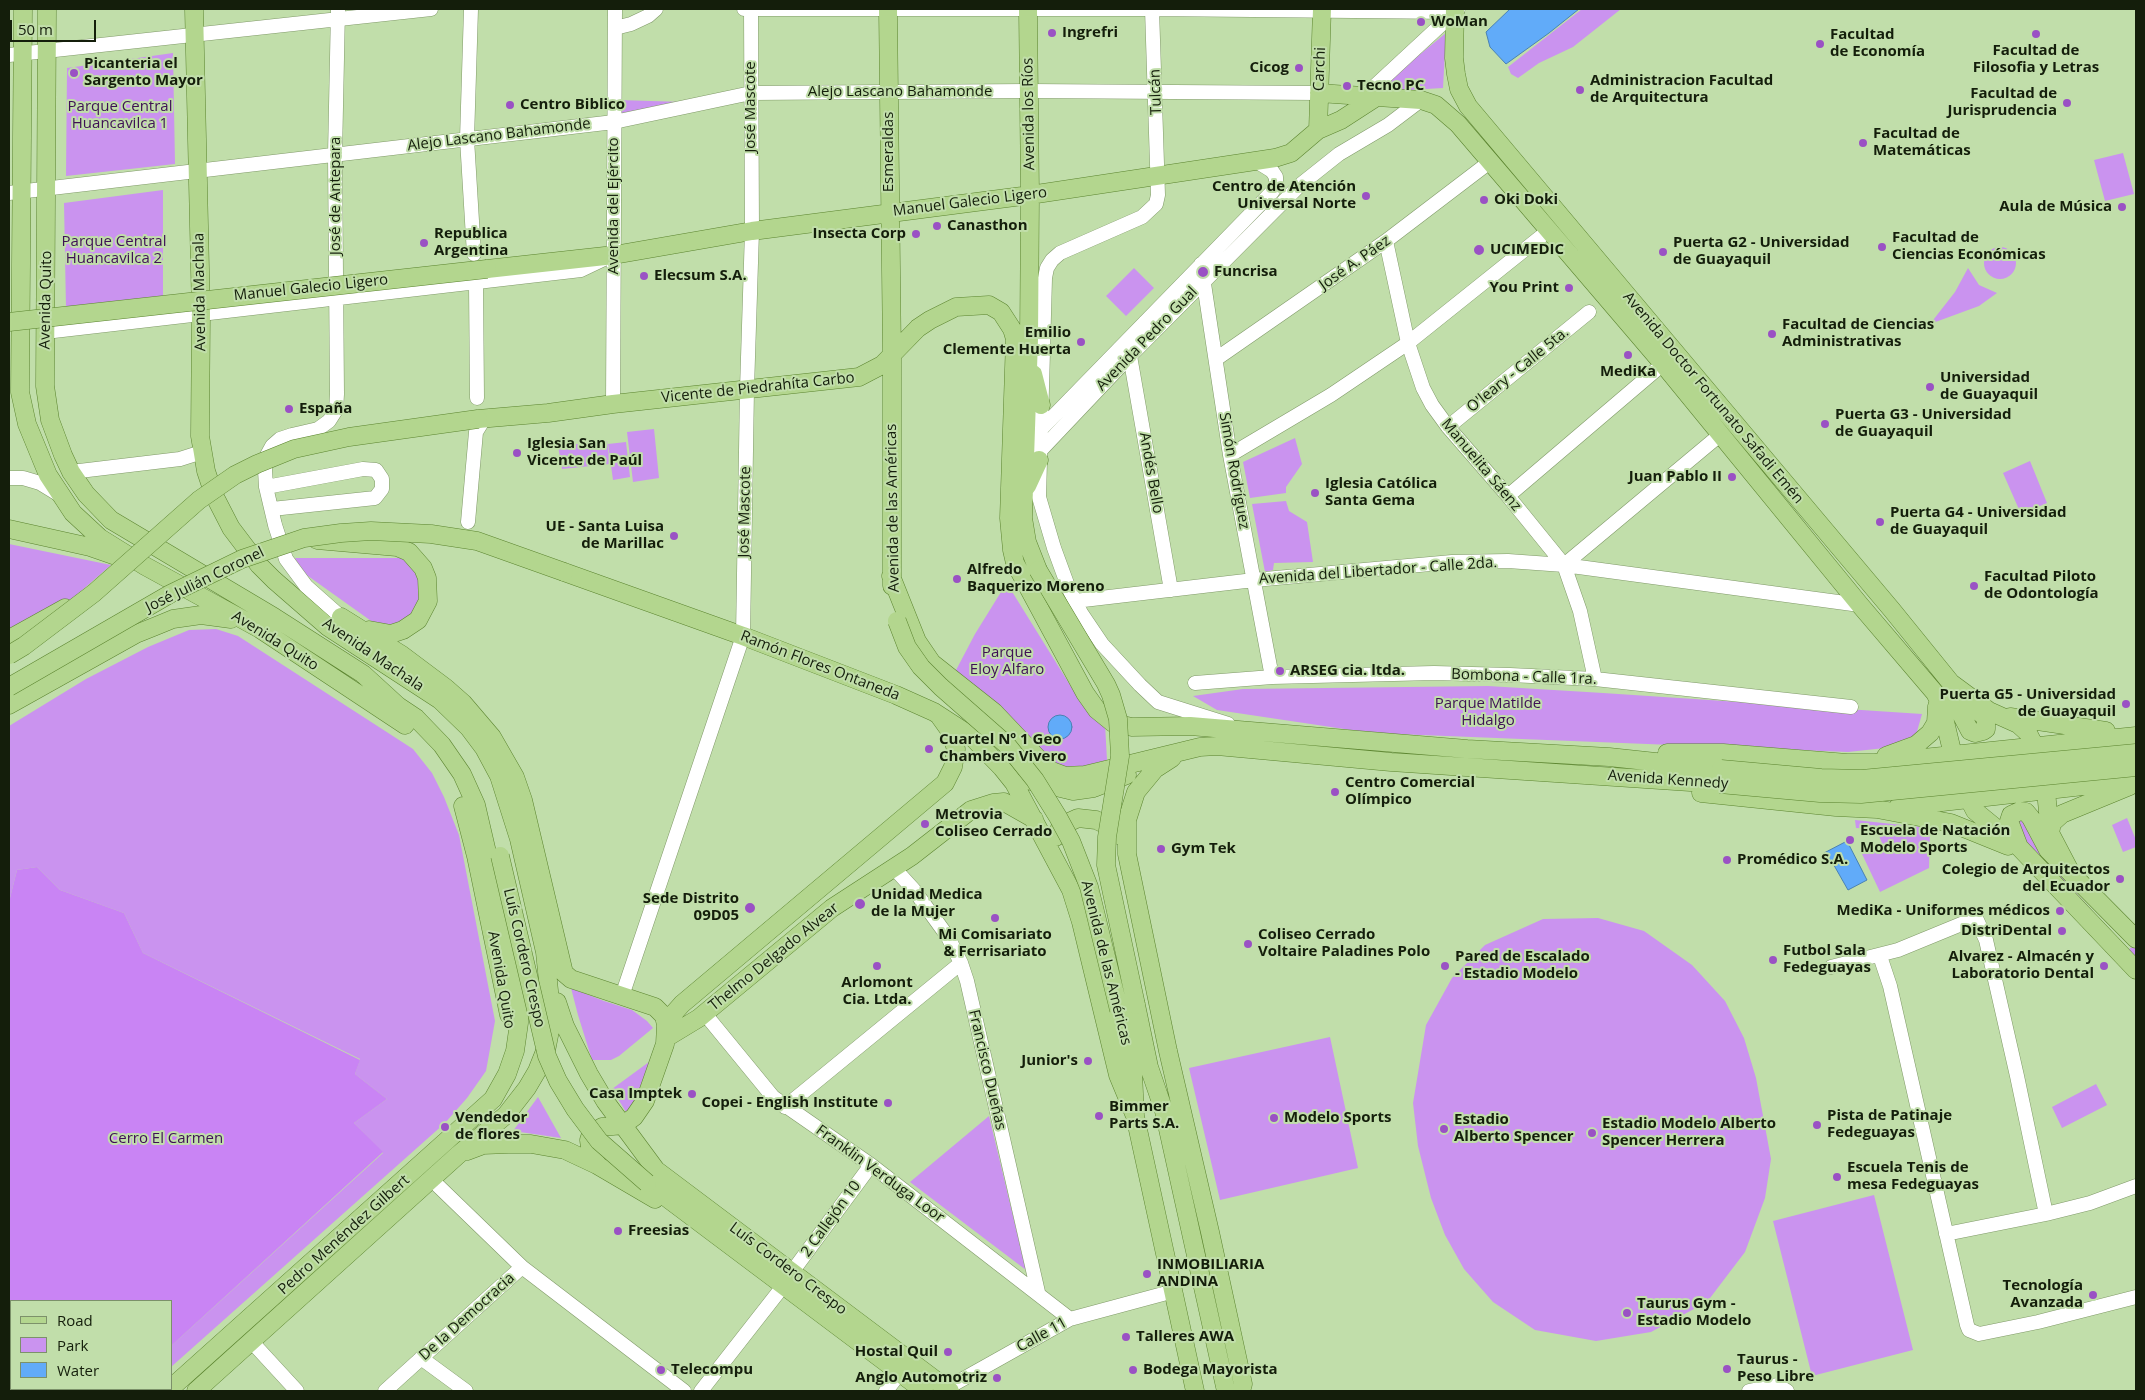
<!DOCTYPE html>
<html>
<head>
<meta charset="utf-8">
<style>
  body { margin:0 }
  #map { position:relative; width:2145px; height:1400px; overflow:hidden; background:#c1deaa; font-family:"Open Sans",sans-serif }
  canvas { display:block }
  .frame { position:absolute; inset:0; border:10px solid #141e0b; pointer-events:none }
  .legend { position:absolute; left:10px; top:1300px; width:162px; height:90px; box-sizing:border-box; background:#c1deaa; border:1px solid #7c916a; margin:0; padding:6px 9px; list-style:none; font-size:15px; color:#141e0b }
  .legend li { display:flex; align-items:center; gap:10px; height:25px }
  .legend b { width:25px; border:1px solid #7c916a }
  .scale { position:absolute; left:10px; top:20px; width:86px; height:22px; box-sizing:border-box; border:2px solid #141e0b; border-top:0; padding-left:6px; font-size:15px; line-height:18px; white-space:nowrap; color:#141e0b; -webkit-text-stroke:4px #c1deaa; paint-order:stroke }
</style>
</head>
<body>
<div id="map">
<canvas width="2145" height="1400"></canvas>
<div class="frame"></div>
<ul class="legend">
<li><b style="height:6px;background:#b3d68e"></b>Road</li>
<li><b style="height:14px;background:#ca93ef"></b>Park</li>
<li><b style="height:14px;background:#61abf9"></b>Water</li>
</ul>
<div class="scale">50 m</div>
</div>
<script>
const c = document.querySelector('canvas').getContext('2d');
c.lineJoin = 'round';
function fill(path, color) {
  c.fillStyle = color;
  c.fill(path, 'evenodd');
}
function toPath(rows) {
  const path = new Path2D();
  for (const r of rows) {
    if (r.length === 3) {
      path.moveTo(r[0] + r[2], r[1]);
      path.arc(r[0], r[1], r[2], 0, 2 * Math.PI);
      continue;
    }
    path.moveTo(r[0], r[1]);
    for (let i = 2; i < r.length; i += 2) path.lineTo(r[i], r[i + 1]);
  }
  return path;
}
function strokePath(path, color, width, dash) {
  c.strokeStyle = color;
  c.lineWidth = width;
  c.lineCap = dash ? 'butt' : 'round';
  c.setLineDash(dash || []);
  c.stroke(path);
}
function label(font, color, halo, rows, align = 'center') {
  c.font = font + ' "Open Sans",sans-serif';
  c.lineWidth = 4;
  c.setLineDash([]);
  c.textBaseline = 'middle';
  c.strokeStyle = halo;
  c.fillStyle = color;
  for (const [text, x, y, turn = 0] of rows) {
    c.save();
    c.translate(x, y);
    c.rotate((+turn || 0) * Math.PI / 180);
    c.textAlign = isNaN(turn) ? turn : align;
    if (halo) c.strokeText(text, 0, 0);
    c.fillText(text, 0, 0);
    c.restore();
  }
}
fill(toPath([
  [1582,9,1621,9,1573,47,1539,63,1518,78,1511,74,1508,67],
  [1446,33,1443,88,1374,92],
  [173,53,175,164,66,176,67,68],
  [618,100,684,102,617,115],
  [2123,153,2134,194,2105,201,2094,160],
  [163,190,163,299,66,308,64,203],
  [2000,263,16],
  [1134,268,1154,288,1126,316,1106,296],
  [1968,268,1979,285,1997,293,1979,306,1930,324,1955,292],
  [654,429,659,478,633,482,627,432],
  [1295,438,1302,464,1286,487,1286,493,1250,498,1243,462],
  [607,441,610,464,562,469,558,446],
  [626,442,630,477,613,480,608,444],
  [2030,461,2047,503,2021,514,2003,473],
  [1286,501,1289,511,1307,522,1313,562,1274,563,1273,570,1265,572,1252,504],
  [9,544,111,565,73,598,9,633],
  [295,558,407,558,416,565,423,606,396,627,374,623,301,571],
  [1011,590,1083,706,1105,724,1107,760,1065,771,1047,760,955,672,975,634,1001,592],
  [216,629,238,636,413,749,432,773,444,797,459,835,495,1021,486,1071,467,1098,445,1123,171,1367,171,1346,383,1153,354,1123,387,1099,355,1074,360,1059,143,953,124,913,60,890,37,867,17,870,9,902,9,726,86,679,148,647,189,630],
  [1488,686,1603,693,1922,714,1916,735,1885,748,1848,752,1371,733,1217,710,1193,696,1243,689],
  [2019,816,2066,882,2128,950,2136,944,2136,970,2016,830],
  [2127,818,2136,840,2136,847,2123,852,2112,825],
  [1855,820,1930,828,1929,868,1880,892,1862,854,1882,843,1876,829,1856,828],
  [1598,918,1644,931,1692,965,1725,1001,1744,1038,1756,1078,1771,1159,1765,1198,1745,1252,1707,1302,1651,1332,1596,1341,1535,1330,1493,1302,1464,1269,1445,1235,1431,1198,1418,1146,1413,1103,1426,1025,1452,978,1485,945,1543,919],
  [571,988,604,1001,632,1010,647,1021,653,1028,619,1056,611,1060,592,1060,578,1015],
  [1330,1037,1358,1168,1220,1200,1189,1068],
  [653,1059,642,1098,626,1112,612,1089],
  [2096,1084,2107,1105,2062,1128,2052,1107],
  [538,1097,561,1138,513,1131],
  [989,1116,1026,1270,910,1182],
  [1874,1195,1913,1350,1812,1376,1773,1221]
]), '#ca93ef');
fill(toPath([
  [37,867,60,890,124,913,143,953,360,1060,355,1074,387,1099,354,1123,383,1152,171,1346,171,1301,11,1301,11,1389,124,1389,121,1391,9,1391,9,902,17,870]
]), '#c984f4');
const water = toPath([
  [1510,9,1579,9,1549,33,1506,64,1490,47,1486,32,1510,9],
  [1060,727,12],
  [1847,841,1867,880,1848,890,1831,860,1828,861,1824,853,1847,841]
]);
fill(water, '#61abf9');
strokePath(water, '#4a81b2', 1);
const minor = toPath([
  [338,9,335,155,337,394,336,410,329,421,318,429,292,435,280,439,272,446,266,457,265,470,266,487,275,525,286,559,306,586,341,617],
  [471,9,467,139,474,254],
  [744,9,1152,9,1455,12],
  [1152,9,1158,195,1156,204,1142,217,1060,253,1052,260,1047,268,1045,278,1039,497,1054,548,1069,589,1081,613,1102,644,1140,685,1158,702,1228,724],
  [615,28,631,24,648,16,656,9],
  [9,55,431,9],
  [1363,97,1458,9],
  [9,193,614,122,751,93,1028,91,1319,93],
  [1386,241,1408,343,1423,388,1432,405,1448,427,1508,496,1564,565,1580,611,1595,679],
  [1201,264,1230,455,1272,677],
  [476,283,477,398],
  [45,332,581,270,604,259],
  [1130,356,1171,590],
  [1216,359,1386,241,1491,161],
  [613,404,615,9],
  [1448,427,1589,312],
  [1041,429,1272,192,1276,186,1276,177,1272,171,1256,161],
  [1040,451,1130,356,1300,185,1339,154,1388,125,1421,100],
  [1230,455,1331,395,1408,343,1548,231],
  [71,472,180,459,202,452],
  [9,478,23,478,40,483,58,494],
  [266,487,363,469,376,470,382,479,382,489,375,498,272,509],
  [1508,496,1663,364],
  [468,522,476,432,484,419],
  [1564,565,1721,434],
  [1075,601,1254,580,1452,562,1508,561,1564,565,1860,605],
  [1195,683,1272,677,1434,673,1510,675,1595,679,1851,707],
  [894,868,914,890,948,937,961,963,967,981,1038,1292],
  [1880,956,1890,986,1967,1325,1969,1330,1979,1334,2038,1322,2136,1297],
  [1831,967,1898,950,1976,918,1986,940,2017,1076,2046,1214],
  [622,996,743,636,747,389,752,231,751,9],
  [705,1014,773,1097,871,1165,1070,1319],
  [785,1107,961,963],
  [431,1179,522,1267,684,1391],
  [1946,1234,2046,1214,2090,1203,2136,1186],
  [792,1272,871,1165],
  [251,1341,297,1391],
  [421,1358,466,1391],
  [947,1388,1070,1319,1174,1291],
  [385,1391,522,1267],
  [701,1391,784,1285],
  [886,1391,900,1373],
  [1749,1391,1777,1385,1787,1391]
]);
const major = toPath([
  [23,9,20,392,27,424,48,475,73,513,100,538,145,566,260,629,405,725],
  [47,9,45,386,50,420,63,455,71,472,86,494,111,520,274,617,363,674,398,706,416,718,442,745,462,774,476,805,516,977,519,1008,519,1023,515,1051,507,1074,493,1099,171,1388],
  [194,9,201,313,200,436,206,471,214,495,231,528,259,565,274,580,328,627,440,700,469,728,484,748,499,776,519,839,545,952,552,1020,547,1046,537,1071,527,1088,506,1115,458,1155,196,1391],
  [888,9,892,356,892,586],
  [1028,9,1030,195,1029,339,1023,518,1027,542,1038,570],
  [1455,9,1454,58,1456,74,1459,89,1468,106,1892,610,1951,683,1989,711,2018,724,2028,733,2038,753,2046,791,2050,833,2071,873],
  [1319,93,1421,100,1436,105,1458,124,1663,364,1860,605,1935,693,1941,705,1959,780,1975,811,2019,847,2136,970],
  [1318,130,1322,9],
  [487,269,614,255,752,231,1030,195,1275,158,1291,153,1318,130,1341,120,1375,98],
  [1033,374,1041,405],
  [478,419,548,413,613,404,859,377,882,365,918,328,930,320,956,307,989,305,1001,312,1012,329,1015,339,1009,518,1012,550,1015,563,1085,693,1097,710,1113,723,1132,727,1190,726,1467,749,1609,757,1721,769],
  [1027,486,1039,460],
  [9,529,90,547,116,556],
  [317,540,397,547,409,552,423,568,427,578,428,601,418,620,403,630,391,634,369,630],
  [564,572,743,636,896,695,934,712,971,736,1002,768,1014,783,1071,890,1081,922,1118,1075,1135,1116],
  [891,576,917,641,932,663,994,712,1049,770,1065,776,1085,775,1200,747,1217,746,1391,762,1720,784],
  [341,617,402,655,446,688,463,703,492,737,515,777,523,800,564,973,571,979,655,1007,664,1016,666,1025,665,1044,645,1101,634,1117,623,1125,602,1127,591,1134,589,1140,590,1148,597,1165],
  [9,639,65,608],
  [1936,694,1960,712,1970,731,1975,733,1983,731,1986,729,1986,720,1984,716,1972,706],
  [9,705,136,634,156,626,173,619,201,615,231,619],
  [2010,717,2106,731],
  [1667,753,1723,753,1847,763,1875,763,2136,736],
  [1886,756,1916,745,1930,733,1936,723,1937,706],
  [1172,758,1155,769,1136,792,1127,820,1127,854,1168,1051,1210,1232,1243,1384,1241,1391],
  [1027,780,1073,791,1094,788,1127,775],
  [1701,793,1836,807,1877,809,1951,823,2008,846],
  [463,806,476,856,509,1015],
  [1898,807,2136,780],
  [2050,833,2052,823,2062,814,2130,786],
  [1056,837,1059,830,1065,824,1078,818,1096,820,1113,828,1118,835],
  [2019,847,2009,821,2011,815,2020,811,2026,812,2031,818,2048,850,2136,939],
  [557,1002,565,1026,589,1074,605,1101,656,1170,950,1391],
  [1136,1005,1149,1067,1164,1111,1226,1391],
  [1119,1010,1133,1072,1135,1116,1195,1391],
  [666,1022,682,1004,945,783,953,767,956,749,950,731,940,717],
  [666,1038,699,1018,832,908,912,856,971,810,993,803,1004,802,1034,819],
  [467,1151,483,1145,508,1144,531,1144,565,1150,597,1165,655,1199],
  [647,1183,924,1391]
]);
strokePath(minor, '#809a69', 15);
strokePath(major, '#5b842f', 19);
strokePath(minor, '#fff', 14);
strokePath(major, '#b3d68e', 18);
const majorBridge = toPath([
  [9,322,487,269],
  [1038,570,1106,684,1111,695,1118,719,1120,756,1107,837,1106,865,1136,1005],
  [897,621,907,647,921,667,941,687,1007,745,1035,780,1058,817,1071,841,1089,887,1119,1010],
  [9,655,24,646,94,593,199,500,235,475,257,464,294,449,349,437,478,419],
  [9,687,170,594,242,559,304,538,341,533,371,531,431,534,477,541,564,572],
  [1721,769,1821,778,1862,779,2136,753],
  [1720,784,1820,793,1861,794,2136,767],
  [500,856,547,1056,558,1081,575,1109,599,1141,647,1183]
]);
strokePath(majorBridge, '#5b842f', 19, []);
strokePath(majorBridge, '#b3d68e', 18);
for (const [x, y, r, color] of [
  [1421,22,5,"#9a51c4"],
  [1052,33,5,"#9a51c4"],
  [2036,34,5,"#9a51c4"],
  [1820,44,5,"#9a51c4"],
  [1299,68,5,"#9a51c4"],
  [74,73,5,"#9a51c4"],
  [1347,86,5,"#9a51c4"],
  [1580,90,5,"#9a51c4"],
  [2067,103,5,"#9a51c4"],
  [510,105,5,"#9a51c4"],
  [1863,143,5,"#9a51c4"],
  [1366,196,5,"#9a51c4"],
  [1484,200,5,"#9a51c4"],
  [2122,207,5,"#9a51c4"],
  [937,226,5,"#9a51c4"],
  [916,234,5,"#9a51c4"],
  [424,243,5,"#9a51c4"],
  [1882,247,5,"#9a51c4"],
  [1479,250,6,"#9a51c4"],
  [1663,252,5,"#9a51c4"],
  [1203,272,6,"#9a51c4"],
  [644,276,5,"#9a51c4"],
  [1569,288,5,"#9a51c4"],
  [1772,334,5,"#9a51c4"],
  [1081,342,5,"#9a51c4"],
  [1628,355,5,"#9a51c4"],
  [1930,387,5,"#9a51c4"],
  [289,409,5,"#9a51c4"],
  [1825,424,5,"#9a51c4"],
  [517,453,5,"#9a51c4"],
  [1732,477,5,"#9a51c4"],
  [1315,493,5,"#9a51c4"],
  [1880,522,5,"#9a51c4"],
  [674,536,5,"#9a51c4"],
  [957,579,5,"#9a51c4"],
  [1974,586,5,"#9a51c4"],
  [1280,671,5,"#9a51c4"],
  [2126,704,5,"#9a51c4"],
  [929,749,5,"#9a51c4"],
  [1335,792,5,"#9a51c4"],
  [925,824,5,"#9a51c4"],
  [1850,840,5,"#9a51c4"],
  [1161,849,5,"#9a51c4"],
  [1727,860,5,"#9a51c4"],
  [2120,879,5,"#9a51c4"],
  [860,904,6,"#9a51c4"],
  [750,908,6,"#9a51c4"],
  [2060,911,5,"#9a51c4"],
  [995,918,5,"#9a51c4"],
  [2062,931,5,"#9a51c4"],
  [1248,944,5,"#9a51c4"],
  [1773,960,5,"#9a51c4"],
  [877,966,5,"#9a51c4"],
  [1445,966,5,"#9a51c4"],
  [2104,966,5,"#9a51c4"],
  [1088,1061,5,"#9a51c4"],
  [692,1094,5,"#9a51c4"],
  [888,1103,5,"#9a51c4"],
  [1099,1116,5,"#9a51c4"],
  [1274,1118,5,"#9a51c4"],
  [1817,1125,5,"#9a51c4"],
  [445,1127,5,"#9a51c4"],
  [1444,1129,5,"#9a51c4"],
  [1592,1133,5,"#9a51c4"],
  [1837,1177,5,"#9a51c4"],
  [618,1231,5,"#9a51c4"],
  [1147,1274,5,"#9a51c4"],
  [2093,1295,5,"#9a51c4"],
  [1627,1313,5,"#9a51c4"],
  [1126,1337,5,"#9a51c4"],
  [948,1352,5,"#9a51c4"],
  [1727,1369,5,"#9a51c4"],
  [661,1370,5,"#9a51c4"],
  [1133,1370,5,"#9a51c4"],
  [997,1378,5,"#9a51c4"]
]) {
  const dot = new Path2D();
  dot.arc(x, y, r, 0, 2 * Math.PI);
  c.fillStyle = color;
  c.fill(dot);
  strokePath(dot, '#c1deaa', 2);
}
label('bold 15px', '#141e0b', '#c1deaa', [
  ["WoMan",1431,22],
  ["Ingrefri",1062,33],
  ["Facultad",1830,35],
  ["de Economía",1830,52],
  ["Facultad de",2036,51,"center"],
  ["Filosofia y Letras",2036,68,"center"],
  ["Picanteria el",84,64],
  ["Sargento Mayor",84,81],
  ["Cicog",1289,68,"right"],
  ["Administracion Facultad",1590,81],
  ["de Arquitectura",1590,98],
  ["Tecno PC",1357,86],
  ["Facultad de",2057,94,"right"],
  ["Jurisprudencia",2057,111,"right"],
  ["Centro Biblico",520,105],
  ["Facultad de",1873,134],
  ["Matemáticas",1873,151],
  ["Centro de Atención",1356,187,"right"],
  ["Universal Norte",1356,204,"right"],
  ["Oki Doki",1494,200],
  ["Aula de Música",2112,207,"right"],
  ["Canasthon",947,226],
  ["Republica",434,234],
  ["Argentina",434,251],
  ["Insecta Corp",906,234,"right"],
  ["Facultad de",1892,238],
  ["Ciencias Económicas",1892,255],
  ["Puerta G2 - Universidad",1673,243],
  ["de Guayaquil",1673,260],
  ["UCIMEDIC",1490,250],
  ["Funcrisa",1214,272],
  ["Elecsum S.A.",654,276],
  ["You Print",1559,288,"right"],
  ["Facultad de Ciencias",1782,325],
  ["Administrativas",1782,342],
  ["Emilio",1071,333,"right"],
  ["Clemente Huerta",1071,350,"right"],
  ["MediKa",1628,372,"center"],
  ["Universidad",1940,378],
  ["de Guayaquil",1940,395],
  ["España",299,409],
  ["Puerta G3 - Universidad",1835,415],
  ["de Guayaquil",1835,432],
  ["Iglesia San",527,444],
  ["Vicente de Paúl",527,461],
  ["Juan Pablo II",1722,477,"right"],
  ["Iglesia Católica",1325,484],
  ["Santa Gema",1325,501],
  ["Puerta G4 - Universidad",1890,513],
  ["de Guayaquil",1890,530],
  ["UE - Santa Luisa",664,527,"right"],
  ["de Marillac",664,544,"right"],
  ["Alfredo",967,570],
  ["Baquerizo Moreno",967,587],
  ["Facultad Piloto",1984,577],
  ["de Odontología",1984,594],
  ["ARSEG cia. ltda.",1290,671],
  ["Puerta G5 - Universidad",2116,695,"right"],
  ["de Guayaquil",2116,712,"right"],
  ["Cuartel Nº 1 Geo",939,740],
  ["Chambers Vivero",939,757],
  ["Centro Comercial",1345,783],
  ["Olímpico",1345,800],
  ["Metrovia",935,815],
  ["Coliseo Cerrado",935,832],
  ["Escuela de Natación",1860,831],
  ["Modelo Sports",1860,848],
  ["Gym Tek",1171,849],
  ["Promédico S.A.",1737,860],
  ["Colegio de Arquitectos",2110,870,"right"],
  ["del Ecuador",2110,887,"right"],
  ["Unidad Medica",871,895],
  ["de la Mujer",871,912],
  ["Sede Distrito",739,899,"right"],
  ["09D05",739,916,"right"],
  ["MediKa - Uniformes médicos",2050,911,"right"],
  ["DistriDental",2052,931,"right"],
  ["Mi Comisariato",995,935,"center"],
  ["& Ferrisariato",995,952,"center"],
  ["Coliseo Cerrado",1258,935],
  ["Voltaire Paladines Polo",1258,952],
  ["Futbol Sala",1783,951],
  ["Fedeguayas",1783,968],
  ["Pared de Escalado",1455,957],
  ["- Estadio Modelo",1455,974],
  ["Alvarez - Almacén y",2094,957,"right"],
  ["Laboratorio Dental",2094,974,"right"],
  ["Arlomont",877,983,"center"],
  ["Cia. Ltda.",877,1000,"center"],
  ["Junior's",1078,1061,"right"],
  ["Casa Imptek",682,1094,"right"],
  ["Copei - English Institute",878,1103,"right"],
  ["Bimmer",1109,1107],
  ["Parts S.A.",1109,1124],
  ["Pista de Patinaje",1827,1116],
  ["Fedeguayas",1827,1133],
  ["Vendedor",455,1118],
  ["de flores",455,1135],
  ["Modelo Sports",1284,1118],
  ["Estadio",1454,1120],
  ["Alberto Spencer",1454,1137],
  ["Estadio Modelo Alberto",1602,1124],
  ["Spencer Herrera",1602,1141],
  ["Escuela Tenis de",1847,1168],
  ["mesa Fedeguayas",1847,1185],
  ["Freesias",628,1231],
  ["INMOBILIARIA",1157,1265],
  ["ANDINA",1157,1282],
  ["Tecnología",2083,1286,"right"],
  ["Avanzada",2083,1303,"right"],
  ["Taurus Gym -",1637,1304],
  ["Estadio Modelo",1637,1321],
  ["Talleres AWA",1136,1337],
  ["Hostal Quil",938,1352,"right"],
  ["Taurus -",1737,1360],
  ["Peso Libre",1737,1377],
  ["Telecompu",671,1370],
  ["Bodega Mayorista",1143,1370],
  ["Anglo Automotriz",987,1378,"right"]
], 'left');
label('15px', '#141e0b', '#c1deaa', [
  ["Carchi",1320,69,-88],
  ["Alejo Lascano Bahamonde",900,92],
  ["Tulcán",1156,92,-92],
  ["José Mascote",751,107,-90],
  ["Avenida los Ríos",1029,114,-91],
  ["Alejo Lascano Bahamonde",499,135,-7],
  ["Esmeraldas",889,152,-90],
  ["José de Antepara",336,196,-90],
  ["Manuel Galecio Ligero",970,202,-7],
  ["Avenida del Ejército",614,206,-90],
  ["José A. Páez",1355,263,-35],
  ["Manuel Galecio Ligero",311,288,-6],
  ["Avenida Machala",200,292,-91],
  ["Avenida Quito",46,300,-89],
  ["Avenida Pedro Gual",1147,339,-46],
  ["O'leary - Calle 5ta.",1518,370,-39],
  ["Vicente de Piedrahíta Carbo",758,388,-6],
  ["Avenida Doctor Fortunato Safadi Emén",1713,398,50],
  ["Manuelita Sáenz",1481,465,50],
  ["Simón Rodríguez",1234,471,80],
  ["Andés Bello",1151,473,80],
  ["Avenida de las Américas",893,508,-91],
  ["José Mascote",745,512,-89],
  ["Avenida del Libertador - Calle 2da.",1378,571,-4],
  ["José Julián Coronel",205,580,-26],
  ["Avenida Quito",275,641,32],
  ["Avenida Machala",373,655,34],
  ["Ramón Flores Ontaneda",820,666,21],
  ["Bombona - Calle 1ra.",1524,677,2],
  ["Avenida Kennedy",1668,780,4],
  ["Thelmo Delgado Alvear",774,957,-39],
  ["Luís Cordero Crespo",524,958,77],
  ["Avenida de las Américas",1106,963,76],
  ["Avenida Quito",501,980,80],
  ["Francisco Dueñas",987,1070,77],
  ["Franklin Verduga Loor",880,1174,36],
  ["2 Callejón 10",831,1219,-54],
  ["Pedro Menéndez Gilbert",344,1235,-42],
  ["Luís Cordero Crespo",788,1269,37],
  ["De la Democracia",467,1317,-42],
  ["Calle 11",1042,1335,-29]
]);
label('15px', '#3e1055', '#c1deaa', [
  ["Parque Central",120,107],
  ["Huancavilca 1",120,124],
  ["Parque Central",114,242],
  ["Huancavilca 2",114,259],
  ["Parque",1007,653],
  ["Eloy Alfaro",1007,670],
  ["Parque Matilde",1488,704],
  ["Hidalgo",1488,721],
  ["Cerro El Carmen",166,1139]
]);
</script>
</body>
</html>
